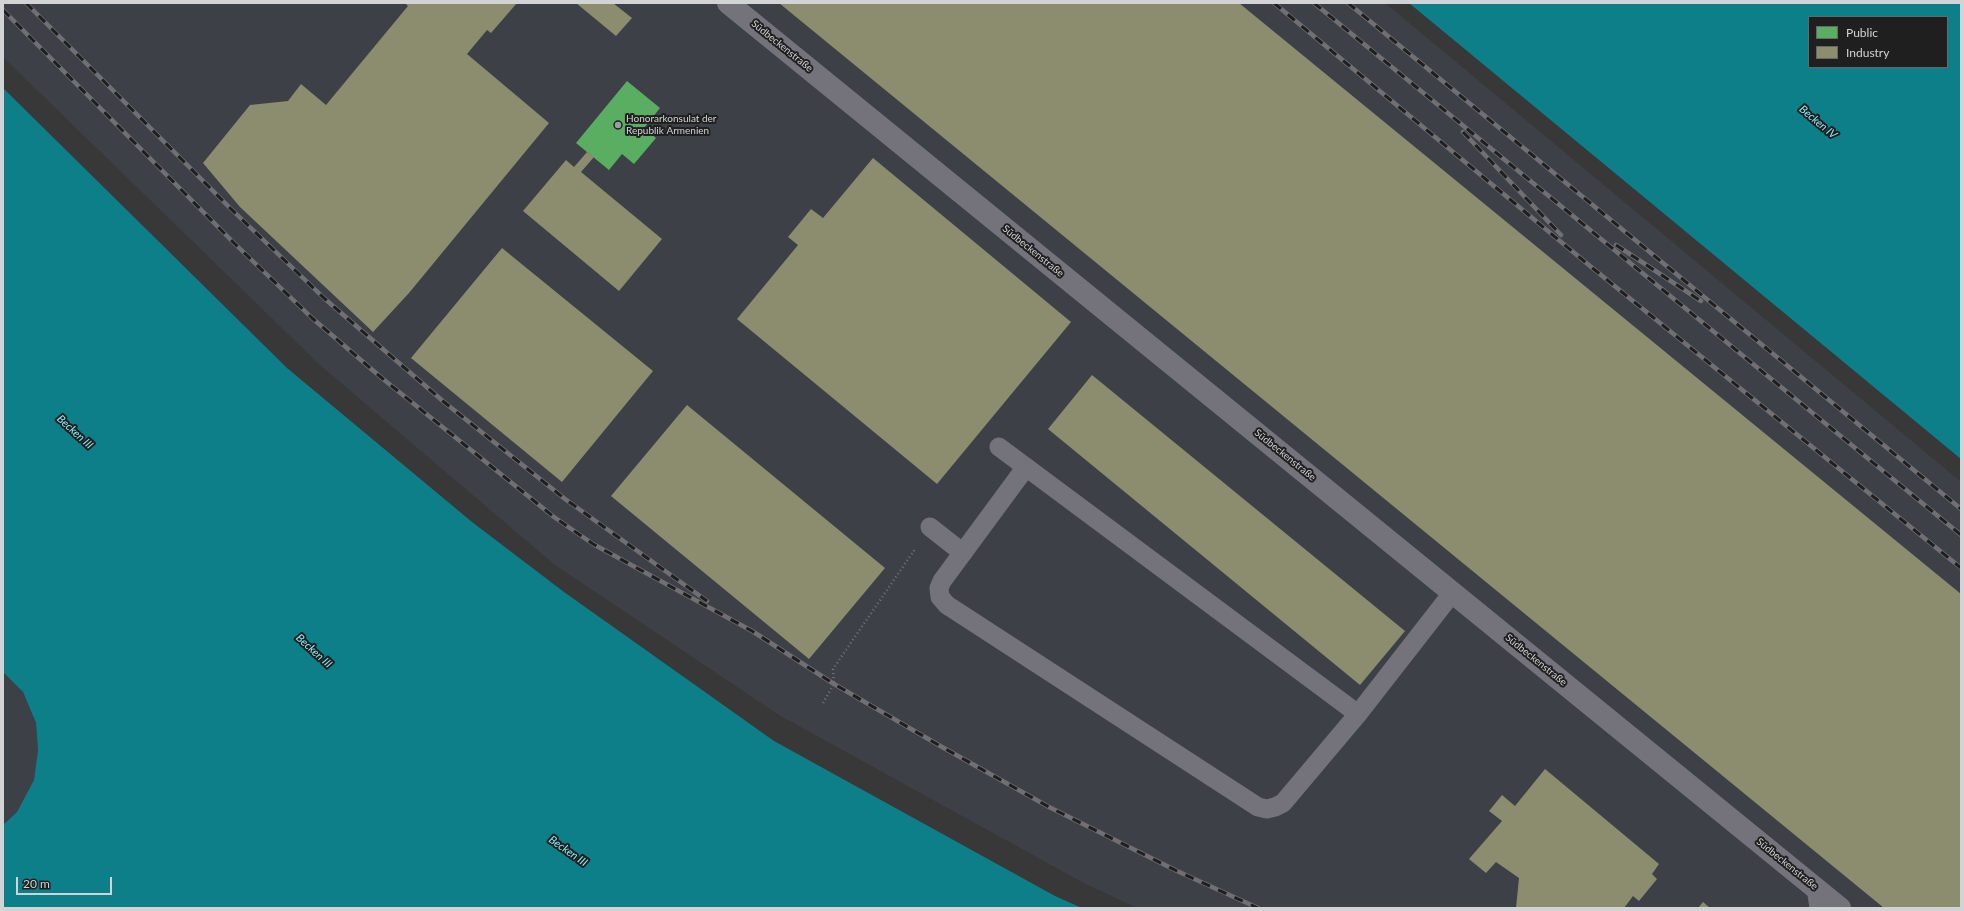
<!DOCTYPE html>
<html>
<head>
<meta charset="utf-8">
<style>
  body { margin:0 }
  #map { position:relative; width:1964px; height:911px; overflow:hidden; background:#383839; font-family:Lato,sans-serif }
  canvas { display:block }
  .frame { position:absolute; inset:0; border:4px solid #d2d3d4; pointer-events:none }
  .legend { position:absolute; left:1808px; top:16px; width:140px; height:52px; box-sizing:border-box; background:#1f1f20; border:1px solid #676768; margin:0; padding:5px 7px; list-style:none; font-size:12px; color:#d2d3d4 }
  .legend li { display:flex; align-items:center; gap:8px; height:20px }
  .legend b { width:20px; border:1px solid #676768 }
  .scale { position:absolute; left:16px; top:877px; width:96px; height:18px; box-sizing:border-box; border:2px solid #d2d3d4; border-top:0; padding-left:5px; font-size:12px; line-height:14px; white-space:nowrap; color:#d2d3d4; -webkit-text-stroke:3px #1f1f20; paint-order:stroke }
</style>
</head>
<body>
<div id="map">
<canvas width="1964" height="911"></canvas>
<div class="frame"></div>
<ul class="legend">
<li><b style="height:11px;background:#5aae61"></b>Public</li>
<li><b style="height:11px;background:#8c8c6e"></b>Industry</li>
</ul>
<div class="scale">20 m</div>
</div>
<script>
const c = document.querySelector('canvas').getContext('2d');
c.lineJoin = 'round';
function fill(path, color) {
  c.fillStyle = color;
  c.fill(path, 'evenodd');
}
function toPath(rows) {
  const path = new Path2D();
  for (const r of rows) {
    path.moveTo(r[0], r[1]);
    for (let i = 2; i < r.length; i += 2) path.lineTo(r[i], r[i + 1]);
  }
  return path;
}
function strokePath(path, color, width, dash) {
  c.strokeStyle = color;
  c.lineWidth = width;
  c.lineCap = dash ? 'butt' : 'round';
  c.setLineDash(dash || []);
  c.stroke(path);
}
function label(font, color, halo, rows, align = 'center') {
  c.font = font + ' Lato,sans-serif';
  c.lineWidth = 4;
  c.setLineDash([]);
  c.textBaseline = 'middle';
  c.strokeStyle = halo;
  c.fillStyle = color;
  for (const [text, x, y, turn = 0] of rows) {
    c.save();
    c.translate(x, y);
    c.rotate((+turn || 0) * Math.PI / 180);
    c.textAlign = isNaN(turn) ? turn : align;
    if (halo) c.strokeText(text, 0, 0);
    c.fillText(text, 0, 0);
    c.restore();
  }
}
fill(toPath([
  [3,3,1385,3,1961,482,1961,908,1137,908,1082,882,779,715,555,565,320,365,3,57],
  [3,672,23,692,36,724,38,750,34,780,17,812,3,825]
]), '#3d4047');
fill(toPath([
  [1409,3,1961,3,1961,459],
  [1809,17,1947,17,1947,67,1809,67],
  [3,88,287,368,472,522,564,592,774,741,1055,896,1082,908,3,908,3,825,17,812,34,780,38,750,36,723,23,692,3,672]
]), '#0d7f89');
fill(toPath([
  [627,81,660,108,644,128,656,138,634,164,622,154,609,170,576,143]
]), '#5aae61');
fill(toPath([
  [405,3,517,3,491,33,487,30,467,54,549,123,409,293,373,332,240,207,203,163,250,105,288,101,301,84,326,105,408,6],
  [576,3,613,3,632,18,616,36],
  [779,3,1239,3,1961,594,1961,908,1884,908],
  [587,152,594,157,581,172,662,239,619,291,523,211,566,160,574,167],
  [873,158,1071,322,937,484,737,319,798,245,788,237,811,209,823,218],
  [502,248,653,371,562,482,411,358],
  [1092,375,1405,631,1360,685,1048,429],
  [687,405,885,568,809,659,611,496],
  [1545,769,1659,864,1652,874,1657,879,1639,901,1633,896,1624,908,1516,908,1519,878,1496,862,1486,873,1469,859,1502,821,1489,811,1502,795,1515,806],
  [1703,902,1710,908,1698,908]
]), '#8c8c6e');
strokePath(toPath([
  [823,703,834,684,833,669,915,549]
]), '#737278', 2.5, [1, 3]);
strokePath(toPath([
  [999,447,1358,714,1453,592],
  [1026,467,942,581,939,588,940,597,947,605,1258,807,1267,809,1275,807,1283,803,1358,714],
  [930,527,963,553],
  [1816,888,1819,908]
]), '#74737b', 19);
strokePath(toPath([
  [728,3,1840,908]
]), '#74737b', 22);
const rail = toPath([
  [26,3,230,208,325,299,444,402,565,499,707,601],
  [1274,3,1590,266,1961,568],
  [1314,3,1961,535],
  [1348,3,1961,509],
  [3,10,234,243,312,318,383,379,554,517,593,544,752,631,834,684,942,747,1049,807,1177,871,1258,908],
  [1463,132,1561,235],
  [1616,245,1701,301]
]);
strokePath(rail, '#6f6f74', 4.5);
strokePath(rail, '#1f1f20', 3, [9]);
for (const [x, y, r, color] of [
  [618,125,4,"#9c9d9e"]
]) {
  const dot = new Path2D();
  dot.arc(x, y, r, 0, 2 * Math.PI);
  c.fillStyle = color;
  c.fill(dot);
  strokePath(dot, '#1f1f20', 1.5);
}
label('10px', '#d2d3d4', '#1f1f20', [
  ["Südbeckenstraße",782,46,39],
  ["Südbeckenstraße",1033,251,39],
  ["Südbeckenstraße",1285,455,39],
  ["Südbeckenstraße",1536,660,39],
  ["Südbeckenstraße",1787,864,39]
]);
label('10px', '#d2d3d4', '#1f1f20', [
  ["Honorarkonsulat der",626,119],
  ["Republik Armenien",626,131]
], 'left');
label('italic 11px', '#90ecf7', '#1f1f20', [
  ["Becken IV",1818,122,40],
  ["Becken III",75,432,42],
  ["Becken III",314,651,42],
  ["Becken III",568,851,35]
]);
</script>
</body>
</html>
